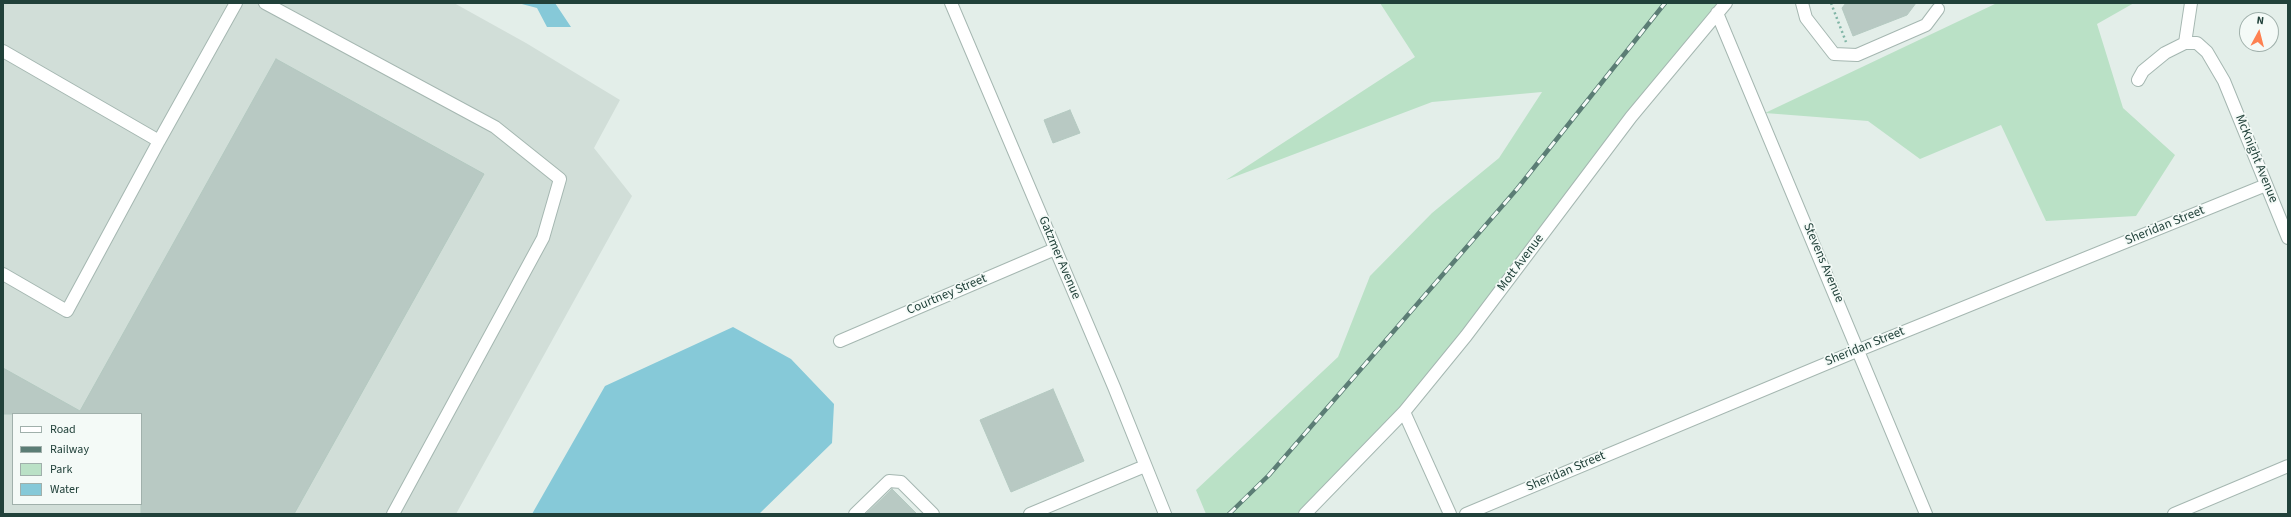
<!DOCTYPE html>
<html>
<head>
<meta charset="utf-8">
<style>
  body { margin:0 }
  #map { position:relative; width:2291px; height:517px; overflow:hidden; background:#e3eee9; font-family:"Source Sans 3",sans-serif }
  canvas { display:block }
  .frame { position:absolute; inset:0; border:4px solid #21413a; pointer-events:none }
  .legend { position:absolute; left:12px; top:413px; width:130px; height:92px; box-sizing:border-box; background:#f4faf7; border:1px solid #a0b0ab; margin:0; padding:5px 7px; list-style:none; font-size:12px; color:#21413a }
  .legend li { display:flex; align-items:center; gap:8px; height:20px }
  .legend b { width:20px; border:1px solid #a0b0ab }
  .north { position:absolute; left:2239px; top:12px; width:40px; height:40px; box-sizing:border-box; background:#f4faf7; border:1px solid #a0b0ab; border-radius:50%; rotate:7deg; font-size:11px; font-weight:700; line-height:16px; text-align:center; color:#21413a }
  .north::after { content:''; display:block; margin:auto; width:14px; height:18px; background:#fe8151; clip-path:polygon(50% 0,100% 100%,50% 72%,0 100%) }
</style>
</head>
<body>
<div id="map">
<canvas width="2291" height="517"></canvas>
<div class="frame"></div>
<ul class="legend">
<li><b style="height:5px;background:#fff"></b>Road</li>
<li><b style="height:5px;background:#5b7d75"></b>Railway</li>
<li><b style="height:11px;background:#bae1c6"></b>Park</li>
<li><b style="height:11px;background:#86c9d8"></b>Water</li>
</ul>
<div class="north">N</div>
</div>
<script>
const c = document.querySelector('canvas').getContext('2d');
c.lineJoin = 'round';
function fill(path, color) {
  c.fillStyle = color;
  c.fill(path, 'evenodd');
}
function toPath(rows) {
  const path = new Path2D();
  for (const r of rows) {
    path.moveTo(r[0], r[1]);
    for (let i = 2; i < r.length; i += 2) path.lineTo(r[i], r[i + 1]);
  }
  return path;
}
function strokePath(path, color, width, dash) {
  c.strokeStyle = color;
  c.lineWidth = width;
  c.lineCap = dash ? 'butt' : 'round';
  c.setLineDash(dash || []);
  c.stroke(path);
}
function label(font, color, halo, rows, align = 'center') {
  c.font = font + ' "Source Sans 3",sans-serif';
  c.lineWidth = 3.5;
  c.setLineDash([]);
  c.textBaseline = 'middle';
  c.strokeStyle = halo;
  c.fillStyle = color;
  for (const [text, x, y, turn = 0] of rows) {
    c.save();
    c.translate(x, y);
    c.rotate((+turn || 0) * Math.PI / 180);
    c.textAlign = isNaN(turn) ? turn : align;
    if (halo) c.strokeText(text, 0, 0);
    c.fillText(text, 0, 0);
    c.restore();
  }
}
fill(toPath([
  [3,3,454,3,526,43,620,100,594,148,632,196,456,514,3,514],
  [13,414,141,414,141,504,13,504]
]), '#d1ded8');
fill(toPath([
  [1380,3,1728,3,1400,414,1298,514,1206,514,1196,490,1338,357,1370,276,1432,213,1499,158,1542,92,1432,102,1226,180,1415,57],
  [1997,3,2134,3,2097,24,2123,108,2175,155,2136,216,2046,221,2001,125,1920,159,1868,121,1765,113]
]), '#bae1c6');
fill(toPath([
  [518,3,555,3,571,27,547,27,537,8],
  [733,327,791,359,834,404,832,443,759,514,532,514,605,386]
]), '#86c9d8');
const building = toPath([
  [1846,3,1916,3,1907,15,1853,36,1842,8,1846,3],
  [276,59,484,174,294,514,141,514,141,414,3,414,3,368,80,411,276,59],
  [1070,110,1080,133,1053,143,1044,120,1070,110],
  [1053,389,1084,461,1011,492,980,420,1053,389],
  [892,489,917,514,866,514,892,489]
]);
fill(building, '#b8c9c3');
strokePath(building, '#b4c9c1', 1);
const minor = toPath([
  [265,3,495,127,560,179,543,238,393,514],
  [951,3,1114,387,1165,514],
  [1802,3,1806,18,1834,54,1857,55,1926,25,1938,9],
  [1717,13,1926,514],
  [2185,43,2191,3],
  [3,51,159,141,67,311,3,274],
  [2138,80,2143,71,2165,53,2185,43,2197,43,2207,52,2224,81,2288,238],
  [159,141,236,3],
  [840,341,1055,249],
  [1404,412,1450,514],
  [855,514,889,481,901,482,933,514],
  [1030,514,1145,466],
  [1305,514,1404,412,1466,336,1631,117,1726,3],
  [1466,514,1859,350,2266,185],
  [2174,514,2288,466]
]);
strokePath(minor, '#a5b7b1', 14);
strokePath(toPath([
  [1831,3,1846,42]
]), '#80b5a6', 2.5, [2, 3]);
strokePath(minor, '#fff', 12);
const rail = toPath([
  [1229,514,1269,475,1517,189,1665,3]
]);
strokePath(rail, '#5b7d75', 4.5);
strokePath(rail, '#f4faf7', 3, [9]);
label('13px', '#21413a', '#f4faf7', [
  ["McKnight Avenue",2256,159,68],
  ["Sheridan Street",2165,226,-22],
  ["Gatzmer Avenue",1059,258,67],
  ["Mott Avenue",1521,263,-53],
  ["Stevens Avenue",1823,263,67],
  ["Courtney Street",947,295,-23],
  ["Sheridan Street",1865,347,-22],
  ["Sheridan Street",1566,472,-23]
]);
</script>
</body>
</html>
